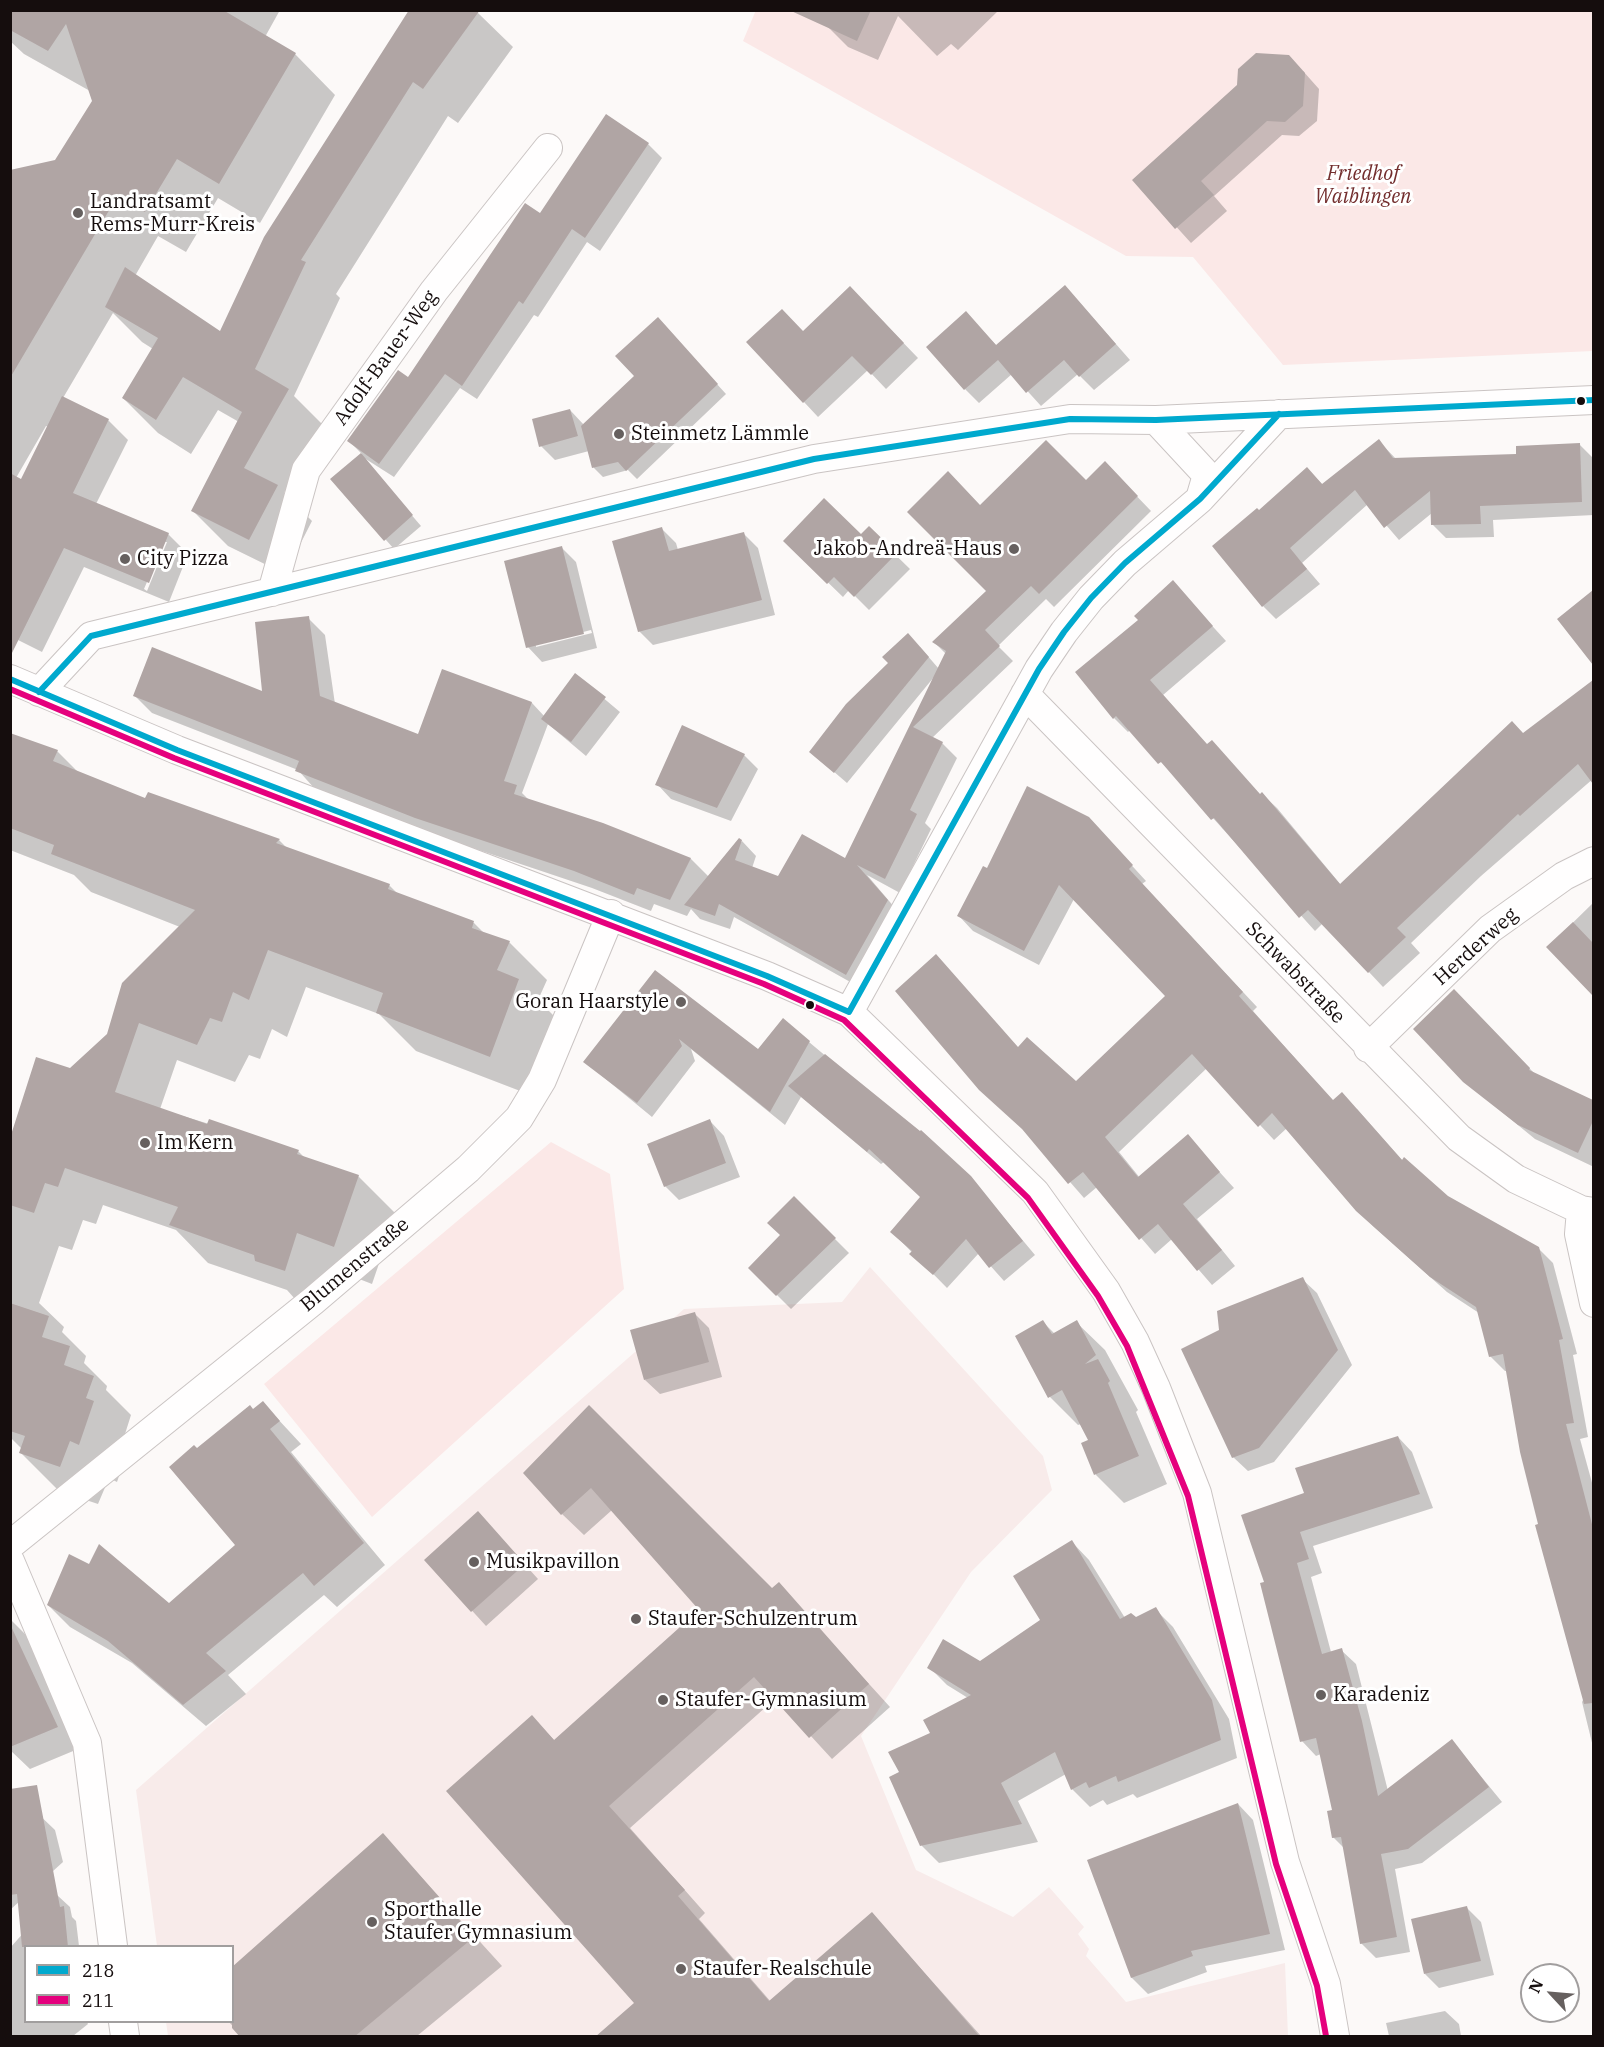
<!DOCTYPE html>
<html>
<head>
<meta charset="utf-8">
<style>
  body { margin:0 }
  #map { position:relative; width:1604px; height:2047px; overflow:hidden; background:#fcf9f8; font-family:"IBM Plex Serif",serif }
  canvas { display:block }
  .frame { position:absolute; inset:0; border:12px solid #150d0d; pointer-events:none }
  .legend { position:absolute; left:24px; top:1945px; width:210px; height:78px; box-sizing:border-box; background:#fff; border:2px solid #a19e9e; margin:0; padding:8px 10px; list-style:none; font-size:18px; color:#150d0d }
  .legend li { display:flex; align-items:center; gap:12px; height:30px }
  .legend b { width:30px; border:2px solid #a19e9e }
  .north { position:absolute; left:1520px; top:1963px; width:60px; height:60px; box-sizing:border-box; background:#fff; border:2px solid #a19e9e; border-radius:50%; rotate:296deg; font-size:16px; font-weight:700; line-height:24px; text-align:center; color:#150d0d }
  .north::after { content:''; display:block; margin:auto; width:21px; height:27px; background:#66605f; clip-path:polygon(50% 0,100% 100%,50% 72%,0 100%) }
</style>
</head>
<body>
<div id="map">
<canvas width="1604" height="2047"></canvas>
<div class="frame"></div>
<ul class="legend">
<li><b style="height:8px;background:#00a9ce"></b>218</li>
<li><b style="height:8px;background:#e5007d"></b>211</li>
</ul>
<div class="north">N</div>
</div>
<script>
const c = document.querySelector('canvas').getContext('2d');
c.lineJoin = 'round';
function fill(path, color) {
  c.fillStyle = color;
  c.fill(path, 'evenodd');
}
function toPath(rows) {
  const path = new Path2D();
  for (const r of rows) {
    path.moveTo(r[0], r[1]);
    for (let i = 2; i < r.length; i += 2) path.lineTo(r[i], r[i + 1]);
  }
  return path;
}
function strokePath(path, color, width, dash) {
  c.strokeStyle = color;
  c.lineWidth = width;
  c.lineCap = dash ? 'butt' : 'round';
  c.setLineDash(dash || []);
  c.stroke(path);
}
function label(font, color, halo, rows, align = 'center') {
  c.font = font + ' "IBM Plex Serif",serif';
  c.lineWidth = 6;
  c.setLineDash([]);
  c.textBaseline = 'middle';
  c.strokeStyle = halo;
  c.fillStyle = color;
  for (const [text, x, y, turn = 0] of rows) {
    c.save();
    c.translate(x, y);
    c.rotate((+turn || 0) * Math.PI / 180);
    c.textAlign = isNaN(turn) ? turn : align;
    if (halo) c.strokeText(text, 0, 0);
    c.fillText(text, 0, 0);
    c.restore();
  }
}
fill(toPath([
  [870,1267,1043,1456,1052,1490,971,1572,861,1736,916,1870,1013,1917,1049,1887,1084,1927,1078,1934,1089,1949,1086,1956,1126,2002,1285,1963,1288,2036,168,2036,166,2022,232,2022,232,1946,157,1946,136,1790,684,1309,842,1302]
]), '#f8ebea');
fill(toPath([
  [756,10,1593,11,1593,351,1283,365,1193,257,1126,256,743,41],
  [551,1142,610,1174,624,1289,372,1517,264,1384]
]), '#fbe8e7');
fill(toPath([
  [10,10,280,10,265,37,295,54,335,95,260,223,218,198,186,252,158,236,135,276,221,334,266,238,411,10,478,13,513,47,458,123,448,116,336,294,340,298,294,396,323,425,284,493,312,521,285,574,228,546,193,511,239,422,218,410,191,454,158,433,123,398,153,349,142,342,113,313,63,398,108,420,128,440,96,504,168,534,188,554,169,602,84,567,42,652,10,636,10,171,56,161,93,101,90,91,24,54,10,41],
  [46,426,49,427,22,481,16,478],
  [164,542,167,542,147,591,144,589],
  [834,10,999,10,958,50,951,44,937,56,898,16,878,60,848,47,827,26],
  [1303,71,1319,89,1317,121,1299,136,1282,135,1214,196,1227,211,1191,243,1134,180],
  [648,144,662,158,600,251,587,242,538,317,534,315,477,399,460,388,394,477,361,456,421,526,394,549,332,479,362,454,349,441,408,379,541,215],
  [864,302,918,358,886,389,868,370,818,417,804,402,804,333],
  [1079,302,1130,360,1094,390,1078,374,1041,406,1012,374,979,403,965,389,966,313,997,346],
  [667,329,726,394,637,479,628,470,603,477,594,468,589,451,555,460,541,446,570,410,584,425,636,376],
  [1379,441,1396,459,1518,456,1580,445,1594,459,1594,515,1493,520,1494,537,1446,538,1433,525,1432,513,1399,540,1368,504,1302,563,1320,584,1276,619,1263,606,1259,512,1307,469,1323,485],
  [1105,463,1151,511,1054,607,1046,599,998,646,1013,661,932,738,942,743,957,758,925,823,931,829,900,893,867,875,901,915,861,988,734,917,730,929,700,919,691,909,687,916,654,904,651,911,592,888,434,835,314,788,298,770,152,713,135,696,264,693,308,618,325,635,335,704,418,736,443,670,532,703,545,717,576,675,620,712,586,756,548,724,522,793,530,801,691,859,709,877,742,841,756,856,752,868,779,878,846,860,934,677,847,783,811,752,920,647,939,669,946,654,934,642,988,591,980,506,1086,482],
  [661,528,676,543,678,550,743,533,758,548,775,615,653,645,639,631],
  [869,529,910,569,869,610,849,590,843,597,785,541,861,536],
  [561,547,576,562,597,648,542,662,528,647],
  [591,630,592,633,536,647,536,644],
  [1173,583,1226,641,1163,695,1208,746,1212,742,1261,796,1262,794,1277,808,1341,885,1523,735,1584,689,1594,698,1594,778,1481,876,1411,943,1420,953,1383,987,1323,923,1315,931,1175,776,1130,730,1128,732,1114,718,1140,621],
  [1594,592,1594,663,1559,619],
  [10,734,57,751,79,773,145,799,148,794,279,840,288,849,389,885,398,894,474,923,485,934,509,942,547,980,538,1000,556,1018,528,1094,416,1051,379,1014,306,987,287,1037,272,1029,260,1059,249,1055,235,1082,177,1060,160,1109,298,1151,305,1158,358,1176,396,1214,372,1284,336,1270,295,1299,287,1290,208,1263,176,1230,103,1205,96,1224,83,1220,72,1250,59,1246,39,1303,64,1327,62,1332,86,1356,84,1363,107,1386,106,1390,131,1415,125,1434,131,1441,117,1482,109,1478,98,1504,59,1491,21,1453,22,1449,10,1437,10,1138,70,1070,108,1035,180,927,91,892,74,875,10,850],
  [744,755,758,769,731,821,671,799,657,784],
  [1103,834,1146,881,1142,884,1257,1007,1253,1011,1333,1101,1357,1109,1403,1161,1447,1197,1538,1248,1553,1263,1577,1354,1573,1355,1588,1437,1580,1439,1594,1490,1594,1751,1582,1702,1584,1698,1540,1525,1508,1371,1505,1371,1490,1356,1479,1313,1447,1292,1373,1226,1287,1128,1274,1140,1207,1068,1119,1152,1140,1178,1188,1137,1234,1188,1197,1219,1235,1266,1212,1285,1172,1239,1155,1254,1097,1187,1084,1198,1028,1134,1019,1048,1076,1083,1167,996,1074,899,1039,965,973,931,959,916,987,870],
  [1594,902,1594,994,1548,947],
  [655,972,758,1051,809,1042,970,1177,1035,1255,1004,1281,979,1253,947,1288,892,1232,922,1197,884,1162,881,1164,801,1097,785,1125,691,1049,695,1061,652,1117,585,1062],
  [1468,1005,1535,1074,1594,1101,1594,1167,1535,1139,1464,1081],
  [710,1121,724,1136,740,1177,679,1200,665,1186],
  [794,1198,849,1253,791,1309,750,1268,782,1235],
  [1302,1279,1317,1293,1352,1365,1274,1462,1248,1471,1233,1457,1221,1331],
  [695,1314,709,1328,722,1377,660,1394,645,1380],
  [1043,1322,1055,1334,1076,1322,1105,1350,1138,1410,1136,1412,1167,1484,1124,1503,1096,1475,1083,1444,1090,1440,1081,1424,1078,1425,1050,1397],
  [263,1403,301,1444,291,1452,385,1565,337,1607,324,1595,228,1675,246,1694,206,1726,132,1663,70,1627,48,1605,169,1605,238,1545,197,1450],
  [589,1407,772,1590,778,1584,890,1707,832,1759,776,1698,630,1828,705,1913,699,1919,771,2002,872,1914,981,2036,624,2036,636,2003,532,1717,555,1741,701,1610,612,1510,584,1535,562,1514],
  [1398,1437,1412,1452,1433,1508,1313,1546,1322,1573,1311,1577,1331,1652,1341,1650,1356,1664,1388,1791,1452,1741,1502,1802,1422,1863,1395,1869,1410,1952,1376,1958,1361,1943,1344,1848,1333,1837,1333,1812,1321,1754,1316,1756,1302,1741,1266,1583,1306,1494],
  [492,1528,538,1579,486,1626,426,1560],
  [1072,1542,1089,1560,1125,1618,1136,1619,1155,1609,1173,1627,1229,1719,1237,1758,1137,1798,1133,1794,1107,1805,1103,1800,1090,1807,1072,1789,1066,1774,1018,1801,1038,1842,939,1863,922,1846,901,1772,933,1734,968,1698,947,1685,929,1667,980,1663,1042,1621],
  [10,1619,26,1635,78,1749,30,1769,10,1750],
  [10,1787,55,1830,63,1862,10,1910],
  [1238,1804,1253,1820,1285,1950,1205,1966,1207,1972,1148,1994,1132,1978,1089,1861],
  [383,1835,502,1966,417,2036,242,2036,229,2022,232,2022],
  [57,1895,70,1907,72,1917,76,1921,79,1946,26,1946,26,2022,87,2022,88,2024,73,2036,10,2036,10,1948],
  [1467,1908,1481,1922,1494,1975,1439,1988,1425,1974],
  [1445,2011,1459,2024,1461,2036,1389,2036,1386,2023]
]), '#0003');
fill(toPath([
  [10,10,223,10,296,53,219,184,177,159,145,212,117,197,10,378,10,170,55,160,92,101,66,24,48,51,10,30],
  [409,10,480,10,423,89,413,82,301,260,306,262,255,369,289,389,244,468,278,485,249,540,191,511,242,412,183,377,156,420,122,398,158,338,105,307,125,267,220,331,264,237],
  [789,10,871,10,857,41],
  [1256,53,1289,55,1305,73,1303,106,1285,122,1267,121,1201,181,1214,195,1175,229,1132,180,1237,85,1238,69],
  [606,114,649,143,585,238,572,229,523,304,519,301,462,386,445,374,379,464,347,441,398,370,408,377,525,203,540,213],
  [1065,285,1116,344,1079,377,1064,360,1026,393,998,360,964,390,926,347,966,311,996,345],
  [850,286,904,343,871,375,852,356,803,403,746,342,782,309,803,331],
  [658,317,718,384,626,471,618,462,592,468,581,426,634,376,615,356],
  [62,396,109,419,73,493,169,533,149,583,64,548,10,657,10,473,21,479],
  [570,409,578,436,539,447,532,419],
  [1379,439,1393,458,1516,454,1516,446,1580,443,1582,502,1480,506,1481,524,1431,525,1430,491,1384,528,1355,490,1290,548,1307,569,1262,607,1212,546,1257,508,1259,510,1307,467,1322,484],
  [1046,440,1086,480,1105,461,1138,496,1039,594,1031,586,985,630,1000,646,913,727,943,742,910,810,917,814,885,879,857,865,888,900,846,975,719,904,715,916,684,905,739,838,742,840,735,860,778,876,802,834,845,858,946,651,932,642,986,591,907,512,948,471,980,505],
  [361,453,413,515,384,541,330,479],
  [824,498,861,534,869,526,897,553,854,597,834,577,827,584,783,541],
  [662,527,669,551,744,532,762,600,638,632,612,541],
  [562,546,584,634,526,648,504,561],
  [1173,580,1213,626,1150,680,1207,744,1212,740,1260,794,1262,792,1340,884,1512,721,1523,733,1593,680,1593,784,1578,764,1520,816,1518,814,1397,928,1406,937,1368,973,1308,910,1299,918,1214,818,1211,820,1161,762,1158,764,1116,716,1113,719,1075,672,1138,620,1134,616],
  [1593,590,1593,665,1557,619],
  [309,616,320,696,418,734,442,669,532,702,504,781,517,785,514,794,603,823,691,858,670,900,637,888,634,895,574,871,415,818,295,771,299,761,133,696,152,647,262,691,255,622],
  [908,633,929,657,834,773,809,752,846,704,888,663,882,657],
  [575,673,606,697,571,742,541,719],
  [682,725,745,754,717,808,655,785],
  [10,733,58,750,53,761,145,798,148,792,280,839,276,843,390,884,388,889,474,921,472,928,510,941,497,970,519,979,490,1057,376,1013,383,993,268,950,249,1000,233,992,222,1022,210,1018,197,1045,139,1023,115,1092,207,1124,209,1119,299,1150,297,1154,359,1175,334,1247,297,1233,285,1271,255,1261,254,1255,169,1225,178,1207,65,1168,58,1187,45,1183,34,1213,10,1205,10,1138,36,1057,70,1068,107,1034,122,983,195,910,51,854,54,845,10,828],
  [1027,786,1089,817,1133,865,1129,869,1243,992,1239,996,1333,1100,1342,1092,1402,1160,1404,1157,1448,1196,1539,1247,1563,1339,1559,1340,1574,1423,1566,1424,1593,1528,1593,1703,1584,1704,1535,1525,1538,1524,1520,1452,1503,1354,1489,1357,1476,1307,1430,1277,1356,1211,1272,1113,1258,1127,1192,1054,1105,1137,1138,1177,1188,1134,1220,1172,1183,1204,1222,1250,1197,1271,1158,1224,1139,1240,1083,1172,1068,1184,1022,1129,979,1090,895,991,936,954,1018,1047,1027,1037,1076,1081,1165,996,1059,885,1024,951,957,916,983,866,987,868],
  [1573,922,1593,943,1593,996,1546,947],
  [655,970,758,1049,783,1018,810,1041,770,1112,679,1039,682,1046,637,1103,583,1062],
  [1454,989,1530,1068,1529,1070,1593,1100,1593,1121,1578,1153,1518,1125,1463,1082,1413,1029],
  [825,1054,920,1131,921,1130,971,1176,1023,1241,989,1268,966,1239,933,1275,909,1254,912,1251,890,1232,920,1197,869,1149,867,1152,788,1086],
  [710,1119,726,1163,664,1187,647,1144],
  [794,1196,836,1238,776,1296,748,1268,780,1235,767,1223],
  [1303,1277,1338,1350,1259,1448,1232,1458,1181,1349,1219,1330,1217,1311],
  [10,1303,49,1316,42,1337,70,1346,64,1365,94,1376,86,1398,94,1401,79,1445,70,1441,60,1467,19,1453,25,1436,10,1431],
  [695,1312,709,1362,644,1380,630,1330],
  [1043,1320,1052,1334,1077,1320,1096,1355,1085,1364,1098,1359,1110,1381,1108,1383,1139,1456,1094,1475,1081,1443,1088,1440,1062,1390,1048,1398,1015,1336],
  [263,1401,280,1421,270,1429,364,1543,314,1586,303,1573,206,1653,226,1671,183,1705,108,1641,47,1605,69,1554,89,1564,99,1544,169,1603,235,1545,169,1467,194,1445,197,1448,250,1405,253,1409],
  [589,1405,772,1588,779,1582,869,1684,809,1738,754,1677,609,1806,685,1890,678,1896,769,2001,872,1912,980,2037,595,2037,634,2003,446,1791,532,1715,554,1740,699,1610,591,1488,561,1515,523,1473],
  [1398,1436,1420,1494,1300,1532,1309,1559,1297,1563,1322,1654,1342,1648,1362,1721,1378,1796,1452,1739,1489,1787,1408,1849,1381,1854,1397,1937,1360,1944,1341,1837,1332,1838,1327,1811,1332,1810,1316,1738,1300,1742,1260,1583,1264,1582,1241,1515,1304,1493,1295,1468],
  [478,1511,525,1564,471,1612,424,1560],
  [1072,1540,1120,1619,1131,1613,1136,1617,1156,1607,1212,1700,1221,1740,1118,1782,1116,1776,1089,1788,1086,1782,1071,1790,1055,1752,1001,1783,1022,1824,920,1846,889,1777,899,1772,888,1752,930,1733,923,1720,971,1695,927,1668,943,1639,980,1661,1040,1620,1013,1576],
  [10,1624,58,1727,10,1747],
  [37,1785,60,1907,64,1906,68,1947,22,1947,17,1894,10,1895,10,1789],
  [1238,1803,1270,1934,1191,1951,1193,1956,1131,1978,1087,1860],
  [383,1833,474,1937,354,2037,240,2037,232,2028,232,1967],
  [1467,1906,1481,1961,1424,1974,1411,1919]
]), '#b0a5a4');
const street = toPath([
  [1156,420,1207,475,1200,499],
  [272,592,306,470,434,291,548,148],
  [10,679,177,750,767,976,849,1012,1035,1192,1106,1291,1135,1342,1156,1388,1197,1493,1285,1862,1326,1984,1335,2036],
  [39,692,91,636,814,459,1070,419,1156,420,1594,400],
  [1025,694,1459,1138,1516,1179,1581,1210,1594,1212],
  [849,1012,1039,669,1064,632,1091,598,1125,563,1200,499,1279,414],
  [1368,1048,1490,929,1564,876,1594,861],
  [1581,1210,1579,1234,1594,1303],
  [10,1545,313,1301,468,1169,519,1118,542,1080,611,914],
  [10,1561,87,1743,113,1946],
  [123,2022,125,2036]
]);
strokePath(street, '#cac4c3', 30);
strokePath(street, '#fffefe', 28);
strokePath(toPath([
  [10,679,177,750,767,976,849,1012,1039,669,1064,632,1091,598,1125,563,1200,499,1279,414],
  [39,692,91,636,814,459,1070,419,1156,420,1594,400]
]), '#00a9ce', 6);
strokePath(toPath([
  [10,689,174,758,764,984,844,1020,1028,1198,1098,1296,1127,1346,1188,1496,1276,1864,1317,1986,1326,2036]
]), '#e5007d', 6);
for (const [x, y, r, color] of [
  [78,213,6,"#66605f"],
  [1581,401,5,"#150d0d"],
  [619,434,6,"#66605f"],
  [1014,549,6,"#66605f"],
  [125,559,6,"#66605f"],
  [681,1002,6,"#66605f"],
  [810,1005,5,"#150d0d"],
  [145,1143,6,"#66605f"],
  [474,1562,6,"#66605f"],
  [636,1619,6,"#66605f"],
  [1321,1695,6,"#66605f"],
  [663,1700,6,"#66605f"],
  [372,1922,6,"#66605f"],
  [681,1969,6,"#66605f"]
]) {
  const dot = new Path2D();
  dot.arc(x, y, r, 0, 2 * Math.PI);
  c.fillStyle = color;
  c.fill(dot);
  strokePath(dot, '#fff', 2);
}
label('italic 20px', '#732e2e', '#fff', [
  ["Friedhof",1363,174],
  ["Waiblingen",1363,197]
]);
label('20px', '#150d0d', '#fff', [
  ["Landratsamt",90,202],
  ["Rems-Murr-Kreis",90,225],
  ["Steinmetz Lämmle",631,434],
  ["Jakob-Andreä-Haus",1002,549,"right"],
  ["City Pizza",137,559],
  ["Goran Haarstyle",669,1002,"right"],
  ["Im Kern",157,1143],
  ["Musikpavillon",486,1562],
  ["Staufer-Schulzentrum",648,1619],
  ["Karadeniz",1333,1695],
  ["Staufer-Gymnasium",675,1700],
  ["Sporthalle",384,1910],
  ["Staufer Gymnasium",384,1933],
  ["Staufer-Realschule",693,1969]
], 'left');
label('20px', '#150d0d', '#fff', [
  ["Adolf-Bauer-Weg",386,358,-54],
  ["Herderweg",1476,947,-42],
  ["Schwabstraße",1295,973,46],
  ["Blumenstraße",355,1265,-40]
]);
</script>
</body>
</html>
